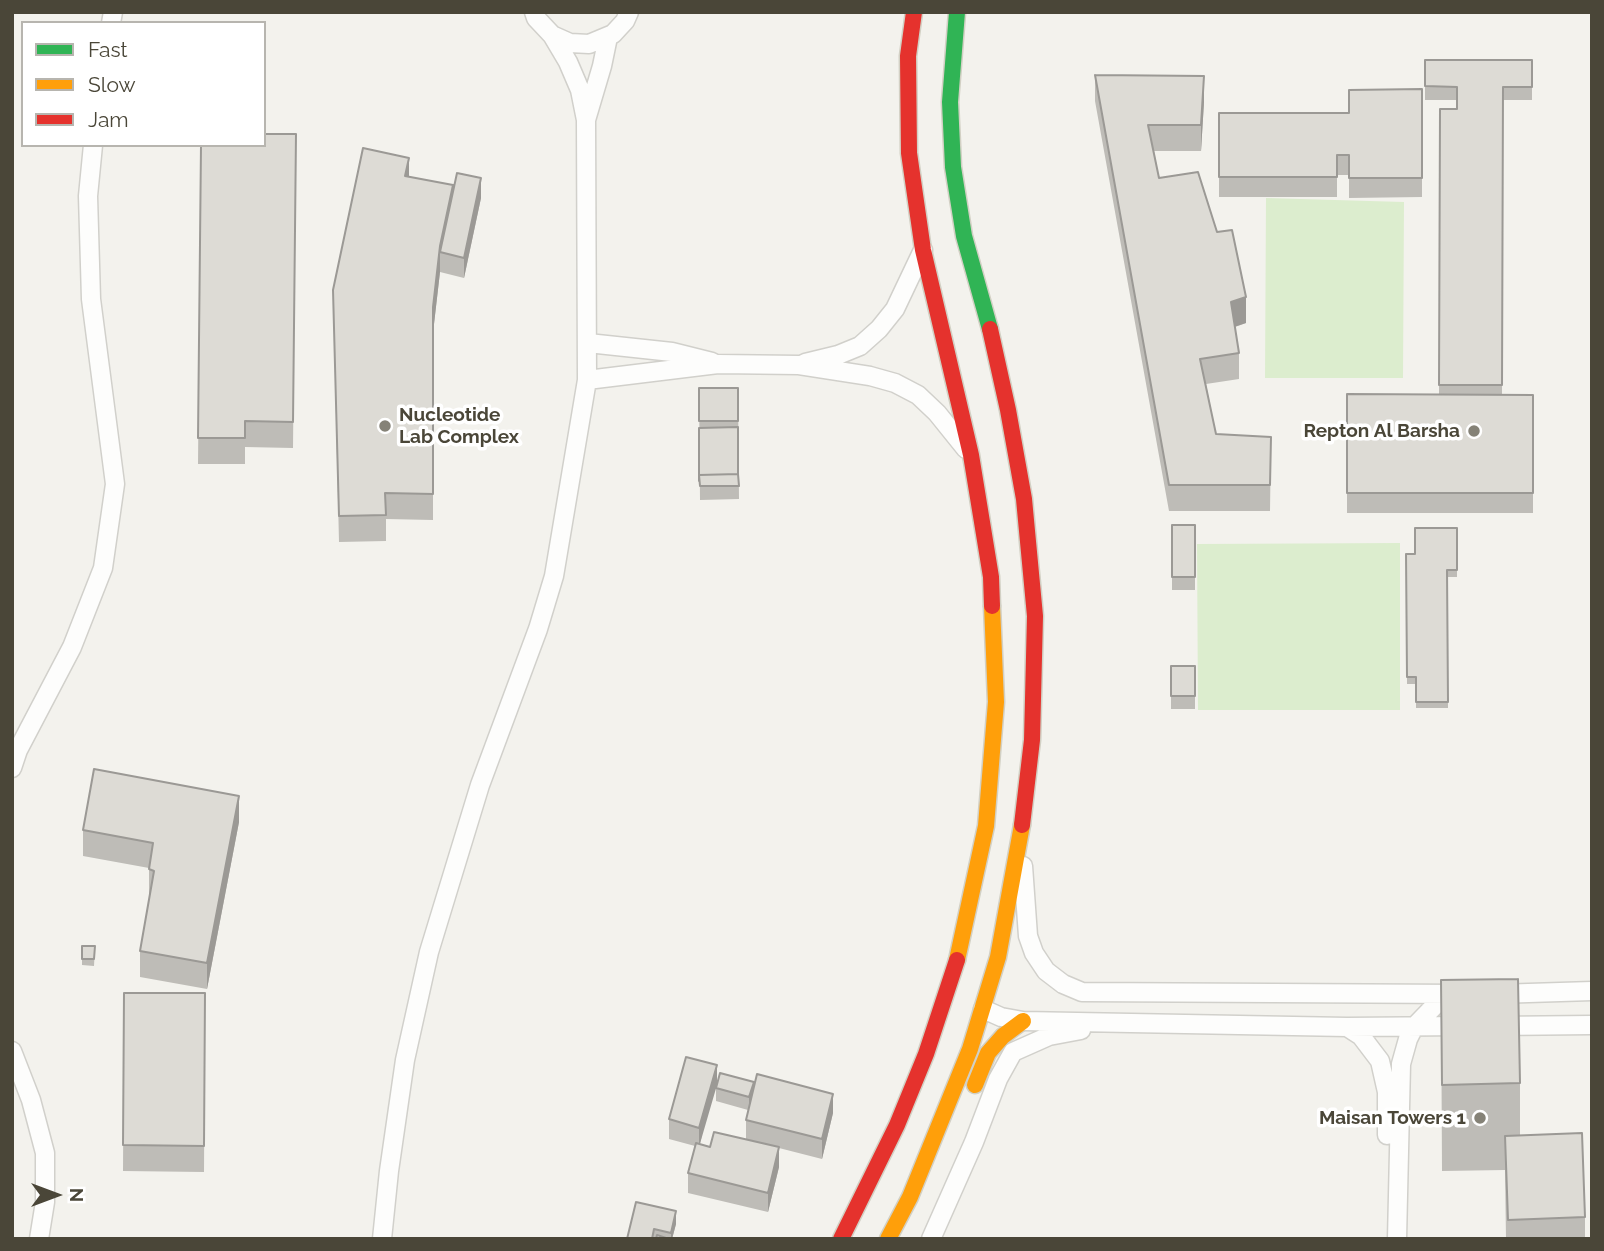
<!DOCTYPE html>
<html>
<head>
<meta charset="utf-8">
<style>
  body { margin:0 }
  #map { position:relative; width:1604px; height:1251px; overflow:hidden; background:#f3f2ed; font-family:Raleway,sans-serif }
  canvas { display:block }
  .frame { position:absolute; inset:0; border:14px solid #4a4638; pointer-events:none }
  .legend { position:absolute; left:21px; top:21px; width:245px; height:126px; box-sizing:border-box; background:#fff; border:2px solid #b7b5af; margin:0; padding:9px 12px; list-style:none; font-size:21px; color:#4a4638 }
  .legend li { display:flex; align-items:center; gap:14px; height:35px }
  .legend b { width:35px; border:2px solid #b7b5af }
  .north { position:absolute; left:21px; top:1160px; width:70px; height:70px; -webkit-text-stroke:5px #fff; paint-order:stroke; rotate:90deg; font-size:19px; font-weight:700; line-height:28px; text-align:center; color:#4a4638 }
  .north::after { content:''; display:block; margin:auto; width:24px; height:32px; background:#4a4638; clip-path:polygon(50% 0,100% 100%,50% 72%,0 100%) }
</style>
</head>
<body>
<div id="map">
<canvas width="1604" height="1251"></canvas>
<div class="frame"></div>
<ul class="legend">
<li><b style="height:9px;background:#30b455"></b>Fast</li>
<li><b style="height:9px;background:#ff9f0a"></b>Slow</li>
<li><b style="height:9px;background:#e5322d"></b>Jam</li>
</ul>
<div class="north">N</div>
</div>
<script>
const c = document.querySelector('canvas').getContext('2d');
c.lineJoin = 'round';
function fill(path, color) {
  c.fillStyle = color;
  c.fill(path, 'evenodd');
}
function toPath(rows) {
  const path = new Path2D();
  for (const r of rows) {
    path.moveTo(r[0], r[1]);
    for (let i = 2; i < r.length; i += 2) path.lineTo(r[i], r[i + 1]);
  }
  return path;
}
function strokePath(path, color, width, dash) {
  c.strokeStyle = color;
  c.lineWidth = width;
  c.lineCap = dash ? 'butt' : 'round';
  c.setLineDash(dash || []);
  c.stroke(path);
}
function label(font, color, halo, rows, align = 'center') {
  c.font = font + ' Raleway,sans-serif';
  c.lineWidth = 7;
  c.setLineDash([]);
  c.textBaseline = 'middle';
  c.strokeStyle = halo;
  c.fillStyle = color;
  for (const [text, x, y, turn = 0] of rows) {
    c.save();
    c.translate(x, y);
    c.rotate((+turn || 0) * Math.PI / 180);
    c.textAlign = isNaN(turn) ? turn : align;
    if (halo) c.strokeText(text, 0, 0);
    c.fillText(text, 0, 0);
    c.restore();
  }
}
fill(toPath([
  [1266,198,1404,202,1403,378,1265,378],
  [1400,543,1400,710,1198,710,1197,544]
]), '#dcedce');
const street = toPath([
  [534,12,536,18,552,35,570,43,589,44,613,34,625,21,629,12],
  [111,23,113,12],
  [586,120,602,66,608,37],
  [588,343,672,352,712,362],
  [805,363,838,355,860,346,879,329,895,309,923,250],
  [587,380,718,364,799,365,870,376,895,383,918,395,937,413,966,449],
  [12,768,18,750,72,647,103,568,115,484,91,299,88,196,93,145],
  [1023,866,1028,936,1034,953,1046,971,1063,984,1082,992,1462,994],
  [1497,994,1592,991],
  [983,1009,1001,1017,1023,1021,1347,1027,1464,1026],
  [1495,1026,1592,1025],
  [1347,1027,1361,1036,1380,1061,1387,1092,1387,1135],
  [12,1051,31,1100,45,1153,45,1202,39,1239],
  [382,1239,389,1171,405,1060,429,952,480,785,538,629,554,576,587,380,586,120,580,90,568,62,552,35],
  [931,1239,974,1142,998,1079,1013,1052,1049,1036,1081,1030],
  [1397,1239,1401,1064,1408,1039,1414,1027,1446,994]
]);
const fast = toPath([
  [957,12,950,102,953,167,964,236,990,329]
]);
const slow = toPath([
  [957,960,986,826,996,702,992,606],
  [975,1085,988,1053,1003,1036,1023,1021],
  [888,1239,910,1197,970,1049,998,957,1022,825]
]);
const jam = toPath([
  [914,12,908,56,909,153,923,250,971,455,991,577,992,606],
  [990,329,1008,410,1024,499,1035,616,1032,740,1022,825],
  [841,1239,897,1125,926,1054,957,960]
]);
strokePath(street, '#d1d0cb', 21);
strokePath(fast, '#d2d0c4', 19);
strokePath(slow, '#d2d0c4', 19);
strokePath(jam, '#d2d0c4', 19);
strokePath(street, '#fdfdfc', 18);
strokePath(fast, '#30b455', 16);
strokePath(slow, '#ff9f0a', 16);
strokePath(jam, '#e5322d', 16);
fill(toPath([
  [1425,60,1532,60,1532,100,1503,100,1502,395,1533,395,1533,513,1347,513,1347,394,1439,395,1440,109,1457,109,1457,100,1425,100],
  [1095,75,1204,102,1201,151,1154,151,1159,178,1246,323,1235,327,1239,353,1239,379,1206,384,1216,434,1271,437,1270,511,1169,511,1095,101],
  [1422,89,1422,197,1349,198,1349,175,1337,175,1337,197,1219,197,1219,113,1349,113],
  [296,134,293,448,245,447,245,464,198,464,201,145],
  [409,176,453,191,481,198,464,278,440,272,433,332,433,520,386,519,386,541,339,542,333,290],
  [699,388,738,388,739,499,700,500],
  [1172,525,1195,525,1195,590,1172,590],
  [1457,528,1457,577,1447,577,1448,708,1416,708,1416,684,1407,684,1406,554,1415,554],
  [1171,666,1195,666,1195,709,1171,709],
  [239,822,207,989,140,977,140,951,150,896,149,895,149,868,83,856,83,830],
  [82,946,95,946,94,966,82,965],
  [1441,980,1520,1083,1520,1135,1585,1217,1585,1239,1506,1239,1505,1170,1442,1171],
  [124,993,205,993,204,1172,123,1171],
  [717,1065,700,1144,710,1147,746,1139,746,1120,748,1110,716,1101,716,1088,754,1089,833,1113,822,1159,779,1148,779,1167,768,1212,688,1193,688,1173,695,1146,669,1139,669,1119],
  [636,1202,676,1224,672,1239,627,1239]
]), '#bebcb7');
fill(toPath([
  [1204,76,1204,102,1201,151,1201,125],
  [409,158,409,184,405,176],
  [481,178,481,198,464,278,464,258],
  [453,185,453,211,440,252,440,272,433,333,433,307,440,246],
  [1246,297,1246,323,1231,328,1231,302],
  [239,796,239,822,207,989,207,963],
  [717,1065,717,1085,699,1147,699,1128],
  [754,1082,754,1095,749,1110,749,1097],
  [833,1094,833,1113,822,1159,822,1139],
  [779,1147,779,1167,768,1212,768,1193],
  [676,1211,676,1224,672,1239,671,1239,671,1233]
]), '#9b9995');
const building = toPath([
  [1425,60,1532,60,1532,87,1503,87,1502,385,1439,385,1440,109,1457,109,1457,87,1425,86,1425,60],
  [1095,75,1204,76,1201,125,1148,125,1159,178,1198,172,1217,232,1232,230,1246,297,1231,302,1239,353,1200,359,1216,434,1271,437,1270,485,1169,485,1095,75],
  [1422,89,1422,178,1349,178,1349,155,1337,155,1337,177,1219,177,1219,113,1349,113,1349,90,1422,89],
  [264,134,296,134,293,422,245,421,245,438,198,438,201,145,264,145,264,134],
  [363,148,409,158,405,176,453,185,440,246,433,307,433,494,385,493,386,515,339,516,333,290,363,148],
  [457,173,481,178,464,258,440,252,457,173],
  [699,388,738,388,738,421,699,421,699,388],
  [1347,394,1533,395,1533,493,1347,493,1347,394],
  [738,427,738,474,699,475,699,481,699,428,738,427],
  [738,474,739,486,700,486,699,475,738,474],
  [1172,525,1195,525,1195,577,1172,577,1172,525],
  [1415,528,1457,528,1457,570,1447,570,1448,702,1416,702,1416,677,1407,677,1406,554,1415,554,1415,528],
  [1171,666,1195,666,1195,696,1171,696,1171,666],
  [94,769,239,796,207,963,140,951,154,871,149,869,153,843,83,830,94,769],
  [82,946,95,946,94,959,82,959,82,946],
  [1518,979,1520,1083,1442,1085,1441,980,1518,979],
  [124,993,205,993,204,1146,123,1145,124,993],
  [686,1057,717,1065,699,1128,669,1119,686,1057],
  [720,1073,754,1082,749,1097,716,1088,720,1073],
  [757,1074,833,1094,822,1139,746,1120,757,1074],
  [714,1132,779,1147,768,1193,688,1173,696,1143,710,1147,714,1132],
  [1582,1133,1585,1217,1508,1220,1505,1136,1582,1133],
  [636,1202,676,1211,671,1233,654,1229,652,1239,627,1239,636,1202],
  [657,1235,669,1239,656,1239,657,1235]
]);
fill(building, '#dddbd5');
strokePath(building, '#9b9995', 2);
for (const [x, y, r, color] of [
  [385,426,7,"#858277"],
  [1474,431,7,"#858277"],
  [1480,1118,7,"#858277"]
]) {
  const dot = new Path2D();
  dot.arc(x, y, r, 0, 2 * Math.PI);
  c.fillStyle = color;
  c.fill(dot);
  strokePath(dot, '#fff', 2.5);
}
label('bold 19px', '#4a4638', '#fff', [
  ["Nucleotide",399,415,"left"],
  ["Lab Complex",399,437,"left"],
  ["Repton Al Barsha",1460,431],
  ["Maisan Towers 1",1466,1118]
], 'right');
</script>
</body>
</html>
